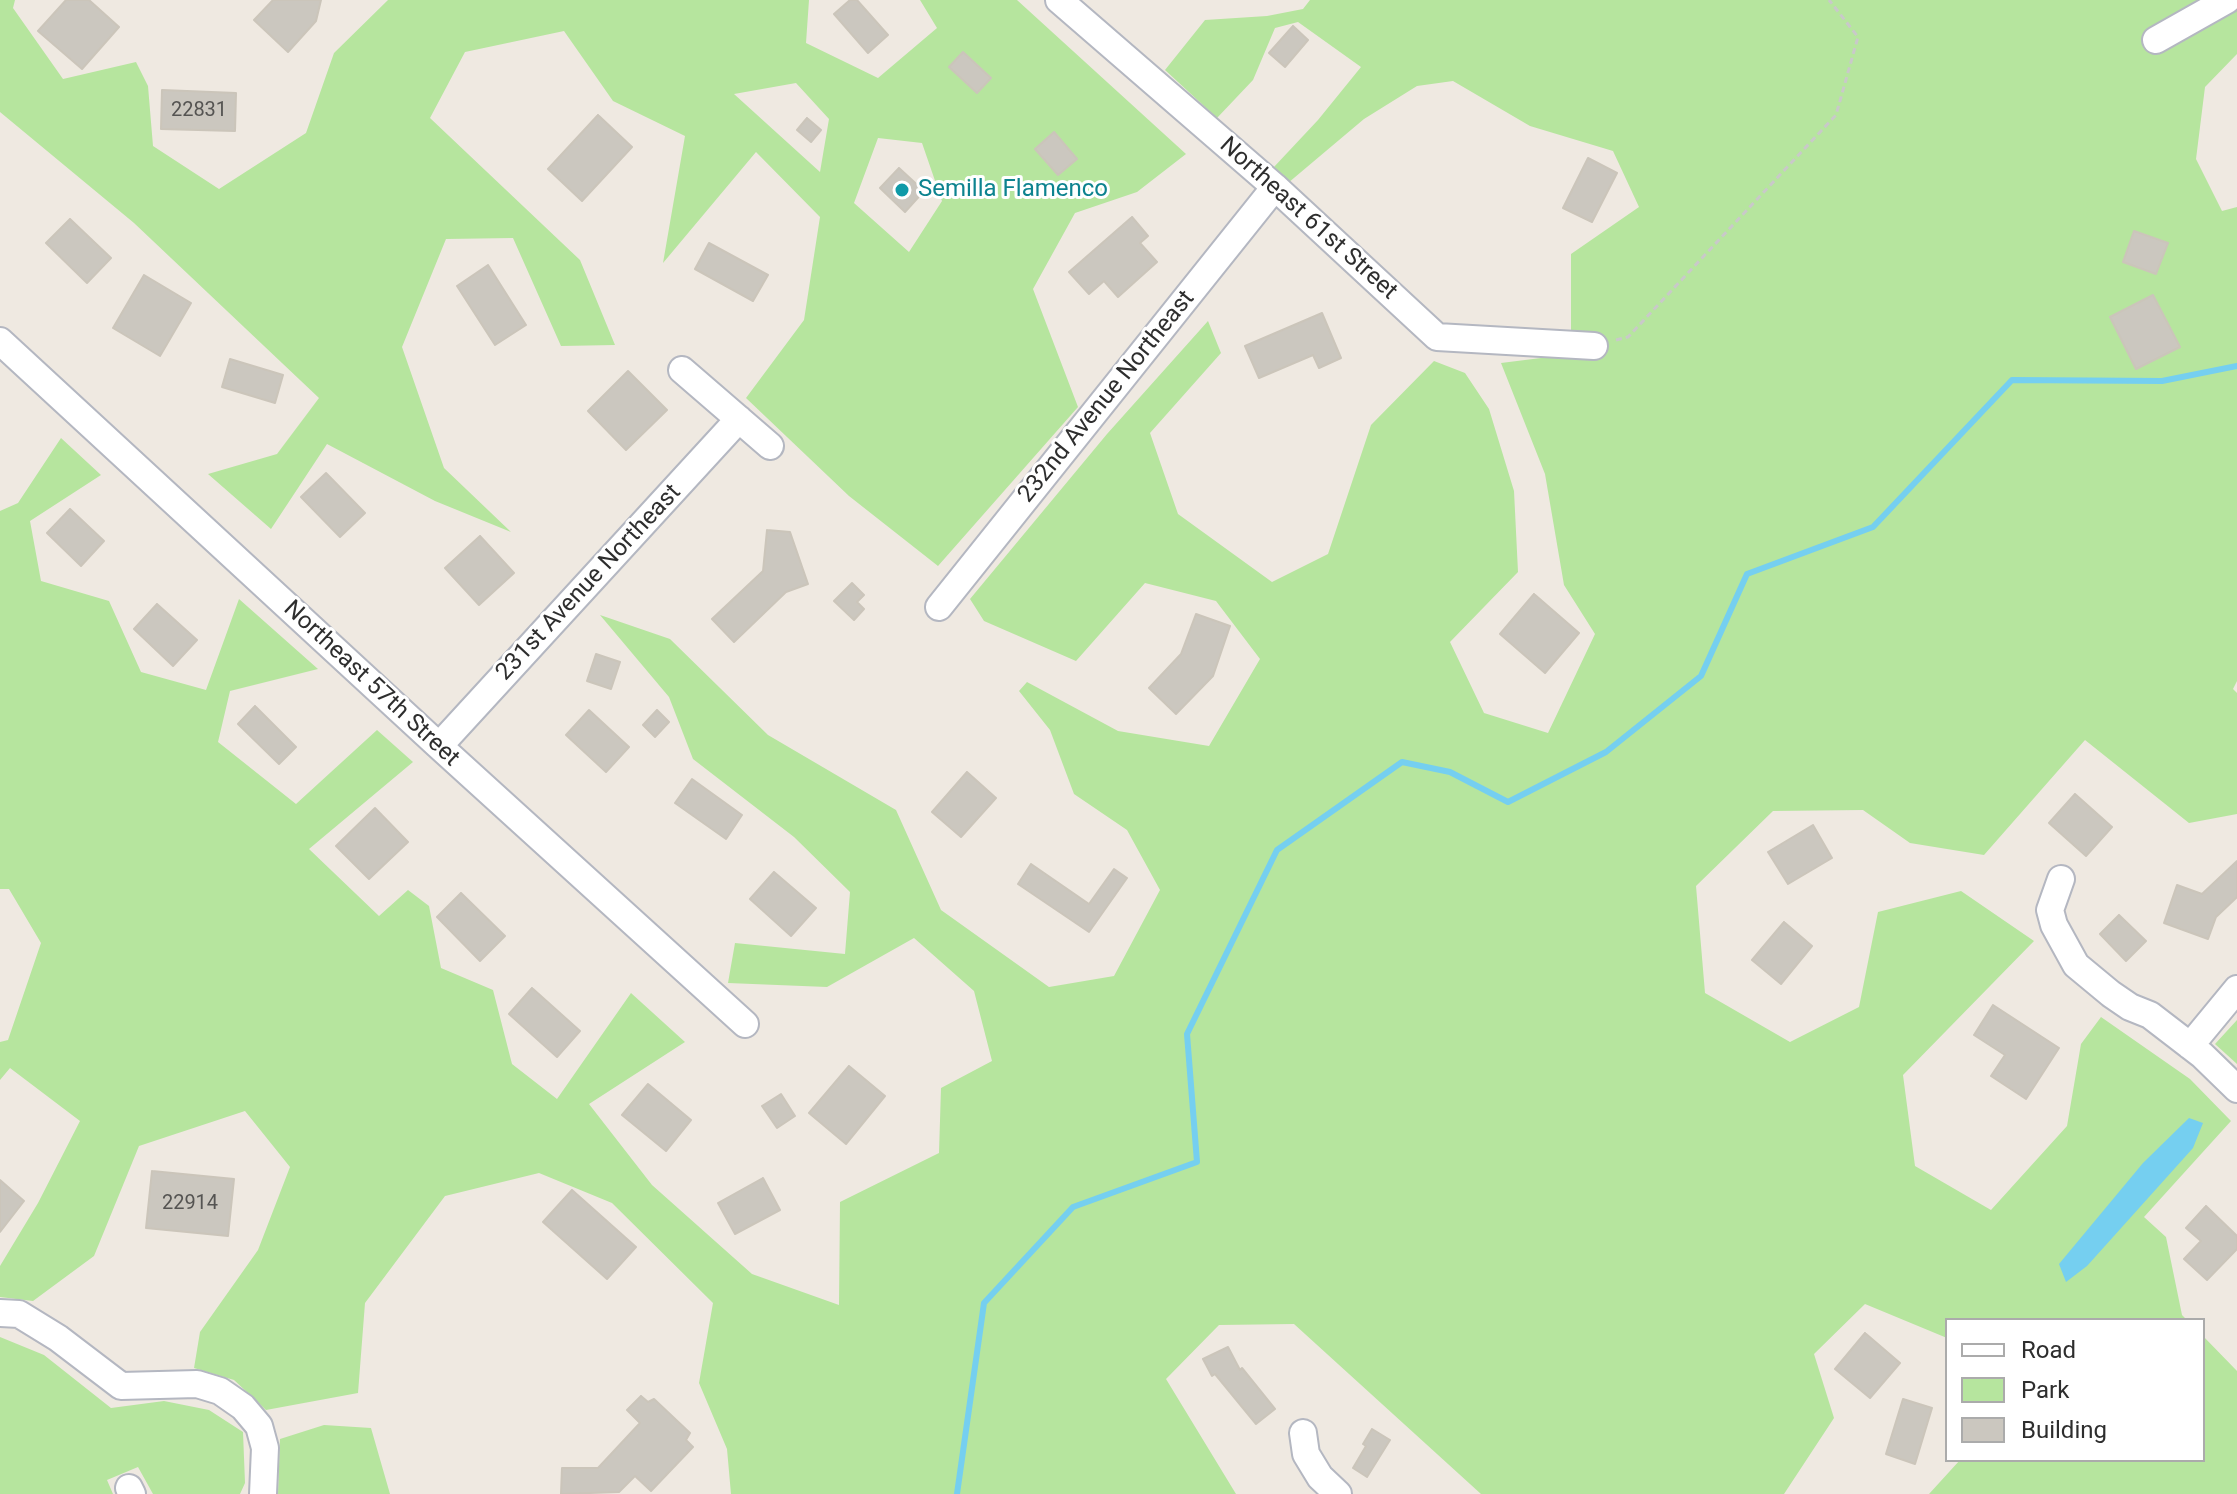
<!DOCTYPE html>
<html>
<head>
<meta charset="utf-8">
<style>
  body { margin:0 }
  #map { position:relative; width:2237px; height:1494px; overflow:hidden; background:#efe9e1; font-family:Roboto,sans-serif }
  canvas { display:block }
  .legend { position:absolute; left:1945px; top:1318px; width:260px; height:144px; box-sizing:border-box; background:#fff; border:2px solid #ababab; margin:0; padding:10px 14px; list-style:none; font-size:24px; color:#2e2e2e }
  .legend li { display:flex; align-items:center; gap:16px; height:40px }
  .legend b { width:40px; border:2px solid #ababab }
</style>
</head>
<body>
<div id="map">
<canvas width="2237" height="1494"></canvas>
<ul class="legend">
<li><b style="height:10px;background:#fff"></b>Road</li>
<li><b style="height:22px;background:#b6e59e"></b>Park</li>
<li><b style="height:22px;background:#cbc7bf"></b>Building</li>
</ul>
</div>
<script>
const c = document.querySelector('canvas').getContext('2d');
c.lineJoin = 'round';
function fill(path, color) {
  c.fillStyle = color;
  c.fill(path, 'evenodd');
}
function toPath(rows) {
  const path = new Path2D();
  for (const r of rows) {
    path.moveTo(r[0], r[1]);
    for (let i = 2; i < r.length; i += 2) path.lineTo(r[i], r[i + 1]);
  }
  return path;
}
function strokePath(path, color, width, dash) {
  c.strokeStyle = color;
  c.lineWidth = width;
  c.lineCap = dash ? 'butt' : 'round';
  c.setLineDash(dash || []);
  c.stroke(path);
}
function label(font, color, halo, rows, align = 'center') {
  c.font = font + ' Roboto,sans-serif';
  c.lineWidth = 6;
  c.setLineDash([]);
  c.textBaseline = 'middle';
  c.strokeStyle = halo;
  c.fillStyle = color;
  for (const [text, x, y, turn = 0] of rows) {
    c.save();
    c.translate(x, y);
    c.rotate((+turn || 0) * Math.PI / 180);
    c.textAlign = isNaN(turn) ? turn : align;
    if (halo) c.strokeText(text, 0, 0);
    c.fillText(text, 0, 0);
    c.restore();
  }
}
fill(toPath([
  [0,0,15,0,13,8,63,79,136,62,148,86,153,146,219,189,306,133,334,53,388,0,809,0,806,43,878,78,937,28,920,0,1017,0,1186,154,1137,192,1075,213,1033,289,1078,407,938,566,849,496,746,398,804,320,820,217,756,152,663,263,685,136,613,101,564,31,465,52,430,118,580,260,615,345,561,346,513,238,446,239,402,347,444,468,511,532,435,501,327,444,271,529,208,474,277,454,319,398,134,223,0,112],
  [796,83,829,119,820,172,734,94],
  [878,138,922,143,942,201,909,252,854,203],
  [1310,0,2237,0,2237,54,2205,87,2196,159,2222,211,2237,207,2237,681,2233,689,2237,693,2237,814,2189,823,2085,740,1984,855,1910,843,1863,810,1773,811,1696,886,1705,993,1790,1042,1859,1007,1878,912,1961,891,2034,941,1903,1075,1915,1166,1991,1210,2067,1126,2081,1044,2101,1017,2190,1079,2231,1121,2144,1217,2166,1237,2182,1315,2187,1320,1947,1320,1947,1338,1865,1304,1814,1354,1834,1418,1784,1494,1481,1494,1294,1324,1219,1325,1166,1379,1236,1494,731,1494,727,1449,699,1383,713,1303,612,1203,539,1173,445,1196,365,1303,358,1393,266,1410,234,1380,194,1368,200,1332,258,1250,290,1167,245,1111,139,1146,94,1256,33,1301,0,1297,0,1266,38,1203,80,1121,10,1068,0,1080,0,1042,8,1040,41,943,9,889,0,889,0,511,18,503,61,438,101,475,30,521,41,581,109,601,141,672,206,690,239,599,318,669,230,691,218,742,296,804,377,730,413,762,309,849,379,916,408,890,429,906,441,968,493,990,512,1064,557,1099,631,993,685,1042,589,1104,652,1185,752,1274,839,1305,840,1202,939,1153,941,1088,992,1061,974,991,914,938,827,987,728,983,735,943,845,954,850,892,794,837,693,759,669,697,600,615,670,639,768,735,896,810,941,910,1049,987,1114,976,1160,890,1127,830,1074,794,1050,730,1019,691,1027,682,1118,731,1209,746,1260,659,1216,601,1145,583,1076,661,984,621,970,599,1107,434,1208,321,1221,353,1150,433,1178,514,1272,582,1328,554,1371,425,1434,361,1465,373,1489,409,1514,491,1518,572,1450,642,1484,713,1548,733,1595,634,1564,585,1545,474,1501,363,1549,357,1571,333,1571,254,1639,207,1613,151,1530,126,1453,81,1417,86,1364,119,1288,183,1273,168,1318,120,1361,67,1298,22,1275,28,1253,80,1217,118,1165,70,1205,20,1267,16,1303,9],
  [2237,1020,2237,1064,2215,1044],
  [2203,1336,2237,1371,2237,1494,1929,1494,1960,1460,2203,1460],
  [0,1337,44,1355,111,1408,164,1401,209,1410,243,1432,245,1483,240,1494,153,1494,138,1467,107,1480,113,1494,0,1494],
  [324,1425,371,1428,390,1494,278,1494,280,1439]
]), '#b6e59e');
fill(toPath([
  [2189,1118,2203,1123,2193,1148,2087,1266,2066,1282,2059,1264,2143,1163]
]), '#75cff0');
strokePath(toPath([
  [957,1494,984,1303,1073,1207,1197,1162,1187,1034,1277,850,1402,762,1450,772,1508,802,1606,752,1701,676,1747,574,1873,527,2012,380,2162,381,2237,366]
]), '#75cff0', 6);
const building = toPath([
  [66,0,89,0,119,27,82,69,38,31,66,0],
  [273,0,321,0,316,21,288,52,254,20,273,0],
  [850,0,857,0,888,35,868,53,834,14,850,0],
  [1293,26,1308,40,1285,67,1269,53,1293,26],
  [963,52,991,78,977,93,949,67,963,52],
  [162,90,236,93,235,131,161,129,162,90],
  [598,115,632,147,582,201,548,169,598,115],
  [807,118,821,130,811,142,797,130,807,118],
  [1054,132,1077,159,1058,175,1035,149,1054,132],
  [1588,158,1617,173,1592,222,1563,208,1588,158],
  [899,168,924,191,905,212,880,188,899,168],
  [1132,217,1148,236,1140,243,1157,262,1118,297,1104,281,1089,294,1069,272,1132,217],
  [70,219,111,258,87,283,46,243,70,219],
  [2134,231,2168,243,2156,274,2123,262,2134,231],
  [709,243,768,275,753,301,695,269,709,243],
  [488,265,526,325,495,345,457,286,488,265],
  [144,275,191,303,160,356,113,328,144,275],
  [2153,295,2180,347,2136,369,2110,317,2153,295],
  [1322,313,1341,358,1319,368,1313,355,1259,378,1245,346,1322,313],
  [230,359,283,375,275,403,222,387,230,359],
  [628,371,667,410,626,450,588,411,628,371],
  [326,473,365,513,340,537,301,497,326,473],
  [70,509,104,541,81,566,47,533,70,509],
  [767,530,790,532,808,584,786,592,734,642,712,619,763,571,767,530],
  [480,536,514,573,479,605,445,568,480,536],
  [852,583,864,595,857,602,864,609,854,620,834,601,852,583],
  [1534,594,1579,633,1545,673,1500,634,1534,594],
  [157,604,197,640,173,666,134,629,157,604],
  [1196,614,1230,626,1213,676,1176,714,1149,688,1181,654,1196,614],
  [596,654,620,662,611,689,587,681,596,654],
  [255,706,296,747,279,764,238,724,255,706],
  [589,710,629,747,606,772,566,735,589,710],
  [657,710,669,722,655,737,643,725,657,710],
  [967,772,996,798,961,837,932,812,967,772],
  [692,779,742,815,726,839,675,803,692,779],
  [2075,794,2112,827,2086,856,2049,823,2075,794],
  [375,808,408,842,369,879,336,846,375,808],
  [1813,825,1832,858,1788,884,1768,852,1813,825],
  [2237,861,2237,897,2216,917,2208,939,2164,923,2177,885,2202,894,2237,861],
  [1031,864,1089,904,1114,869,1127,878,1089,932,1018,884,1031,864],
  [774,872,816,908,791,936,750,899,774,872],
  [461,893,505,936,480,961,437,917,461,893],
  [2119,915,2146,941,2126,961,2100,934,2119,915],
  [1784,922,1812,946,1781,984,1752,960,1784,922],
  [532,988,580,1031,557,1057,509,1014,532,988],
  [1993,1005,2059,1048,2026,1099,1991,1076,2005,1055,1974,1035,1993,1005],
  [849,1066,885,1096,846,1144,809,1113,849,1066],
  [648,1084,691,1120,666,1151,622,1115,648,1084],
  [781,1094,795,1116,777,1128,762,1106,781,1094],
  [152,1171,234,1179,228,1236,146,1228,152,1171],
  [763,1178,780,1210,735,1234,718,1203,763,1178],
  [0,1180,24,1201,0,1232,0,1180],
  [572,1190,636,1247,607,1279,543,1222,572,1190],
  [2206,1206,2237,1236,2237,1249,2207,1280,2184,1259,2201,1241,2186,1228,2206,1206],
  [1865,1333,1900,1363,1870,1398,1835,1369,1865,1333],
  [1228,1347,1240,1370,1242,1368,1275,1409,1256,1424,1215,1374,1212,1376,1203,1359,1228,1347],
  [641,1396,648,1402,654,1399,690,1433,686,1440,693,1447,651,1491,635,1476,619,1492,561,1494,562,1468,598,1468,640,1423,627,1410,641,1396],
  [1903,1399,1932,1408,1915,1464,1886,1454,1903,1399],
  [1372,1429,1390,1440,1367,1477,1353,1468,1366,1446,1363,1444,1372,1429]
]);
fill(building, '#cbc7bf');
strokePath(building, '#cbc5ba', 2);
const minor = toPath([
  [1059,0,1275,187,1437,337,1594,346],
  [2156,40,2227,0],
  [0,341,439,746,745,1024],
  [682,370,770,446],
  [939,607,1275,187],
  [439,746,739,419],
  [2061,879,2050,910,2054,925,2076,965,2111,994,2130,1007,2150,1015,2202,1055,2237,1089],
  [2190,1046,2237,989],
  [0,1313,19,1314,58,1338,121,1386,197,1384,220,1391,243,1407,259,1426,265,1448,263,1494],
  [1303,1433,1306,1454,1320,1477,1338,1494],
  [129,1488,132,1494]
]);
strokePath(minor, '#b4b7c1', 30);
strokePath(toPath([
  [1616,340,1628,337,1836,115,1858,37,1829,0]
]), '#c9c9c9', 3, [6, 4]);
strokePath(minor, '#fff', 26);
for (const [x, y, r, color] of [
  [902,190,8,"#0f9aa8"]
]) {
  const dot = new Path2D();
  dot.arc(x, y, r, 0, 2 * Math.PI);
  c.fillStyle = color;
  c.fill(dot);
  strokePath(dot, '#fff', 3);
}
label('20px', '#555452', null, [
  ["22831",199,111],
  ["22914",190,1204]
]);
label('24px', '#0d838f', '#fff', [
  ["Semilla Flamenco",918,190]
], 'left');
label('24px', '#2e2e2e', '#fff', [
  ["Northeast 61st Street",1308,219,42],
  ["232nd Avenue Northeast",1107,397,-51],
  ["231st Avenue Northeast",589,583,-47],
  ["Northeast 57th Street",371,684,43]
]);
</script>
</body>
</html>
